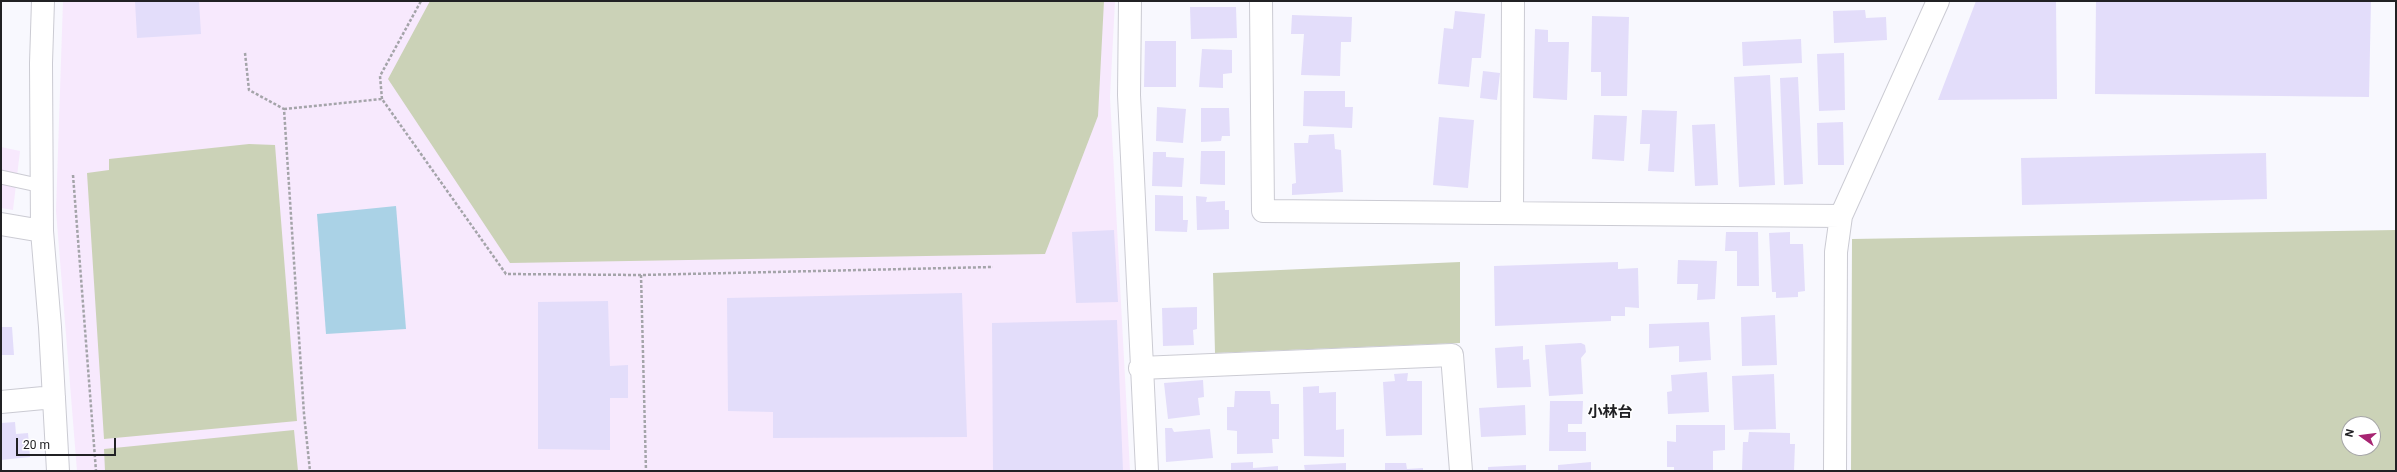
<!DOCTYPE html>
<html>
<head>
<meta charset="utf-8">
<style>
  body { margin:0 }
  #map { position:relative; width:2397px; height:472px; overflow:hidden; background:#f8f8fe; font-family:Roboto,sans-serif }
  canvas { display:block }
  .frame { position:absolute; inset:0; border:2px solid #212124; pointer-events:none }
  .north { position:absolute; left:2341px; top:416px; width:40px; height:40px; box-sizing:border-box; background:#fff; border:1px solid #a6a6a7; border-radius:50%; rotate:284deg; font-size:11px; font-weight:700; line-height:16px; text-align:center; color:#212124 }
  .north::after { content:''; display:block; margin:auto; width:14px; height:18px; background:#a72572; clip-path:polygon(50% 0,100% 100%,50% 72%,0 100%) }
  .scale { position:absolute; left:16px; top:438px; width:100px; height:18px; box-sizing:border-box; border:2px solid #212124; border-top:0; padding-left:5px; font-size:12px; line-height:14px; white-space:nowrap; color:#212124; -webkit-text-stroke:3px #fff; paint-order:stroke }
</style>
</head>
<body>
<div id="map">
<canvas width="2397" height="472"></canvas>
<div class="frame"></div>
<div class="north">N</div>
<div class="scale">20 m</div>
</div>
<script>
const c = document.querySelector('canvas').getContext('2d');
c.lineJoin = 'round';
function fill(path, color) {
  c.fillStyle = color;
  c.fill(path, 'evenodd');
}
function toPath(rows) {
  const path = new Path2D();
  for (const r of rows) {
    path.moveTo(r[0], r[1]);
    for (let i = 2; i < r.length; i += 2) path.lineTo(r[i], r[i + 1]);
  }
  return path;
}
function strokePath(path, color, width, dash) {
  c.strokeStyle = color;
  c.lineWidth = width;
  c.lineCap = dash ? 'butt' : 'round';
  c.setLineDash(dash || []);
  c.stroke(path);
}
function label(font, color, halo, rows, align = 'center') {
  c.font = font + ' Roboto,"Noto Sans JP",sans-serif';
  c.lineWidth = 3;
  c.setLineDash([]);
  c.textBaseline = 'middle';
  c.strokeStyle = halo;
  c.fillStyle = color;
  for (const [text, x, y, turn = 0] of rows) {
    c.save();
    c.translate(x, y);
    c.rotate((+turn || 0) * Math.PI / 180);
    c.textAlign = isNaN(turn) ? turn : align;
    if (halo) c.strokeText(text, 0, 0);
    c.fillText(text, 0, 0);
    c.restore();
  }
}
fill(toPath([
  [63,1,1115,1,1110,97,1130,471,77,471,56,211],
  [1,147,20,151,13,210,1,208]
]), '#f7e9fd');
fill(toPath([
  [430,1,1104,1,1098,116,1045,254,510,263,388,79],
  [249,144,275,145,297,421,104,439,87,173,109,170,109,159],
  [2396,230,2396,471,1851,471,1852,239],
  [2349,424,2373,424,2373,448,2349,448],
  [1460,262,1460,343,1215,353,1213,273],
  [294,430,298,471,105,471,104,449]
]), '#cbd2b7');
fill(toPath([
  [396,206,406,329,326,334,317,214]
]), '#aad2e6');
fill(toPath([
  [135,1,199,1,201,34,137,38],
  [1976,1,2056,1,2057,99,1938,100],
  [2096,1,2371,1,2369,97,2095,94],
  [1190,7,1236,7,1237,38,1191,39],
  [1865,10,1866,18,1886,17,1887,40,1834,43,1833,11],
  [1455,11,1485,14,1481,58,1472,58,1469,87,1438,84,1444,28,1453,29],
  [1292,15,1352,17,1351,42,1341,42,1340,76,1301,75,1304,34,1291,34],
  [1592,16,1629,17,1627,96,1601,96,1601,72,1591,72],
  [1535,29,1548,30,1548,42,1569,42,1567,100,1533,98],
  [1801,39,1802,63,1743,66,1742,42],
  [1145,41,1176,41,1176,87,1144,87],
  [1202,49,1232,50,1232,73,1223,74,1223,88,1199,87],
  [1844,53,1845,110,1819,111,1817,54],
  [1483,71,1500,73,1497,100,1480,98],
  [1770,75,1775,185,1739,187,1734,77],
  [1798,77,1803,184,1784,185,1780,78],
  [1304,91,1345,91,1345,107,1353,107,1352,128,1303,126],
  [1157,107,1186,109,1183,143,1156,141],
  [1201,108,1229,108,1230,136,1222,136,1221,141,1201,142],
  [1642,110,1677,111,1674,172,1648,171,1650,144,1640,144],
  [1594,115,1627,116,1624,161,1592,159],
  [1439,117,1474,120,1468,188,1433,185],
  [1843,122,1844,165,1818,165,1817,123],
  [1715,124,1718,185,1695,186,1692,125],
  [1334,134,1335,149,1341,150,1343,192,1292,195,1292,184,1296,183,1294,143,1308,143,1309,135],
  [1201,151,1225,151,1225,185,1200,184],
  [1153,152,1166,152,1166,157,1184,158,1182,187,1152,186],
  [2266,153,2267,199,2022,205,2021,158],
  [1155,195,1183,196,1183,220,1188,220,1187,232,1155,231],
  [1196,196,1207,197,1206,202,1225,201,1225,210,1229,210,1229,229,1197,230],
  [1114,230,1118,302,1076,303,1072,232],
  [1726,232,1758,232,1759,286,1737,286,1737,251,1725,251],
  [1790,232,1790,244,1803,244,1805,291,1798,292,1798,297,1776,298,1776,292,1772,292,1769,233],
  [1678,260,1717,261,1715,299,1697,300,1698,284,1677,284],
  [1618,262,1618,269,1638,268,1639,308,1625,307,1625,316,1611,316,1611,321,1495,326,1494,266],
  [962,293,967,437,773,438,773,412,728,411,727,298],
  [608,301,610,366,628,365,628,398,610,398,610,450,538,449,538,302],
  [1197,307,1197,329,1193,330,1194,345,1163,346,1162,308],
  [1775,315,1777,365,1742,366,1741,317],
  [1117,320,1123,471,993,471,992,323],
  [1709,322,1711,360,1679,362,1679,346,1649,348,1649,324],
  [1,327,12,327,14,355,1,355],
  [1581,343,1585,345,1586,352,1581,358,1583,394,1549,396,1545,345],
  [1523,346,1523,360,1529,359,1531,387,1497,388,1495,348],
  [1707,372,1709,412,1668,414,1667,392,1672,391,1671,375],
  [1408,373,1407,381,1422,381,1422,435,1386,436,1383,382,1395,381,1394,374],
  [1774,374,1776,429,1734,430,1732,376],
  [1203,380,1204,397,1198,398,1200,415,1168,419,1164,383],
  [1319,386,1319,393,1336,392,1336,430,1344,429,1344,457,1304,456,1303,387],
  [1235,391,1270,391,1271,404,1279,404,1279,439,1272,439,1273,453,1237,454,1237,431,1227,430,1227,407,1234,407],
  [1550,401,1583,401,1582,424,1568,424,1568,432,1586,432,1586,451,1549,451],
  [1525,405,1526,435,1481,437,1479,408],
  [15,422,16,434,28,433,30,457,1,460,1,423],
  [1676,425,1725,425,1725,450,1713,451,1713,471,1674,471,1674,467,1667,467,1667,441,1676,442],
  [1165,428,1172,428,1174,432,1210,429,1213,458,1166,462],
  [1749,432,1790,433,1790,444,1795,444,1794,471,1742,471,1743,442,1748,442],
  [1253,462,1253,468,1278,466,1278,471,1231,471,1231,463],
  [1591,462,1591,471,1558,471,1558,465],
  [1346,463,1346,471,1305,471,1304,465],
  [1385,463,1406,463,1407,469,1423,468,1423,471,1385,471],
  [1526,465,1526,471,1488,471,1488,467]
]), '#e3ddfa');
const lane = toPath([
  [1,177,42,186]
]);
const street = toPath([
  [43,1,41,63,42,231,50,327,58,471],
  [1130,1,1129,95,1147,471],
  [1261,1,1263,211,1841,216],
  [1512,213,1513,1],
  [1,224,42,231],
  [1140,368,1452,355,1461,471],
  [1,402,54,397],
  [1835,471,1836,252,1841,216,1938,1]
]);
strokePath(lane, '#cbcbd3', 15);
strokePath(street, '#cbcbd3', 24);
strokePath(toPath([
  [245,53,249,90,284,109,304,414,310,471],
  [382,99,380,76,421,1],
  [284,109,382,99,506,274,641,275,993,267],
  [73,175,96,471],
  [641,275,646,471]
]), '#a4a4a9', 2.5, [3, 2]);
strokePath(lane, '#fff', 13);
strokePath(street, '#fff', 22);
label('bold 15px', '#212124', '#fff', [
  ["小林台",1610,413]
]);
</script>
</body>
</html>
